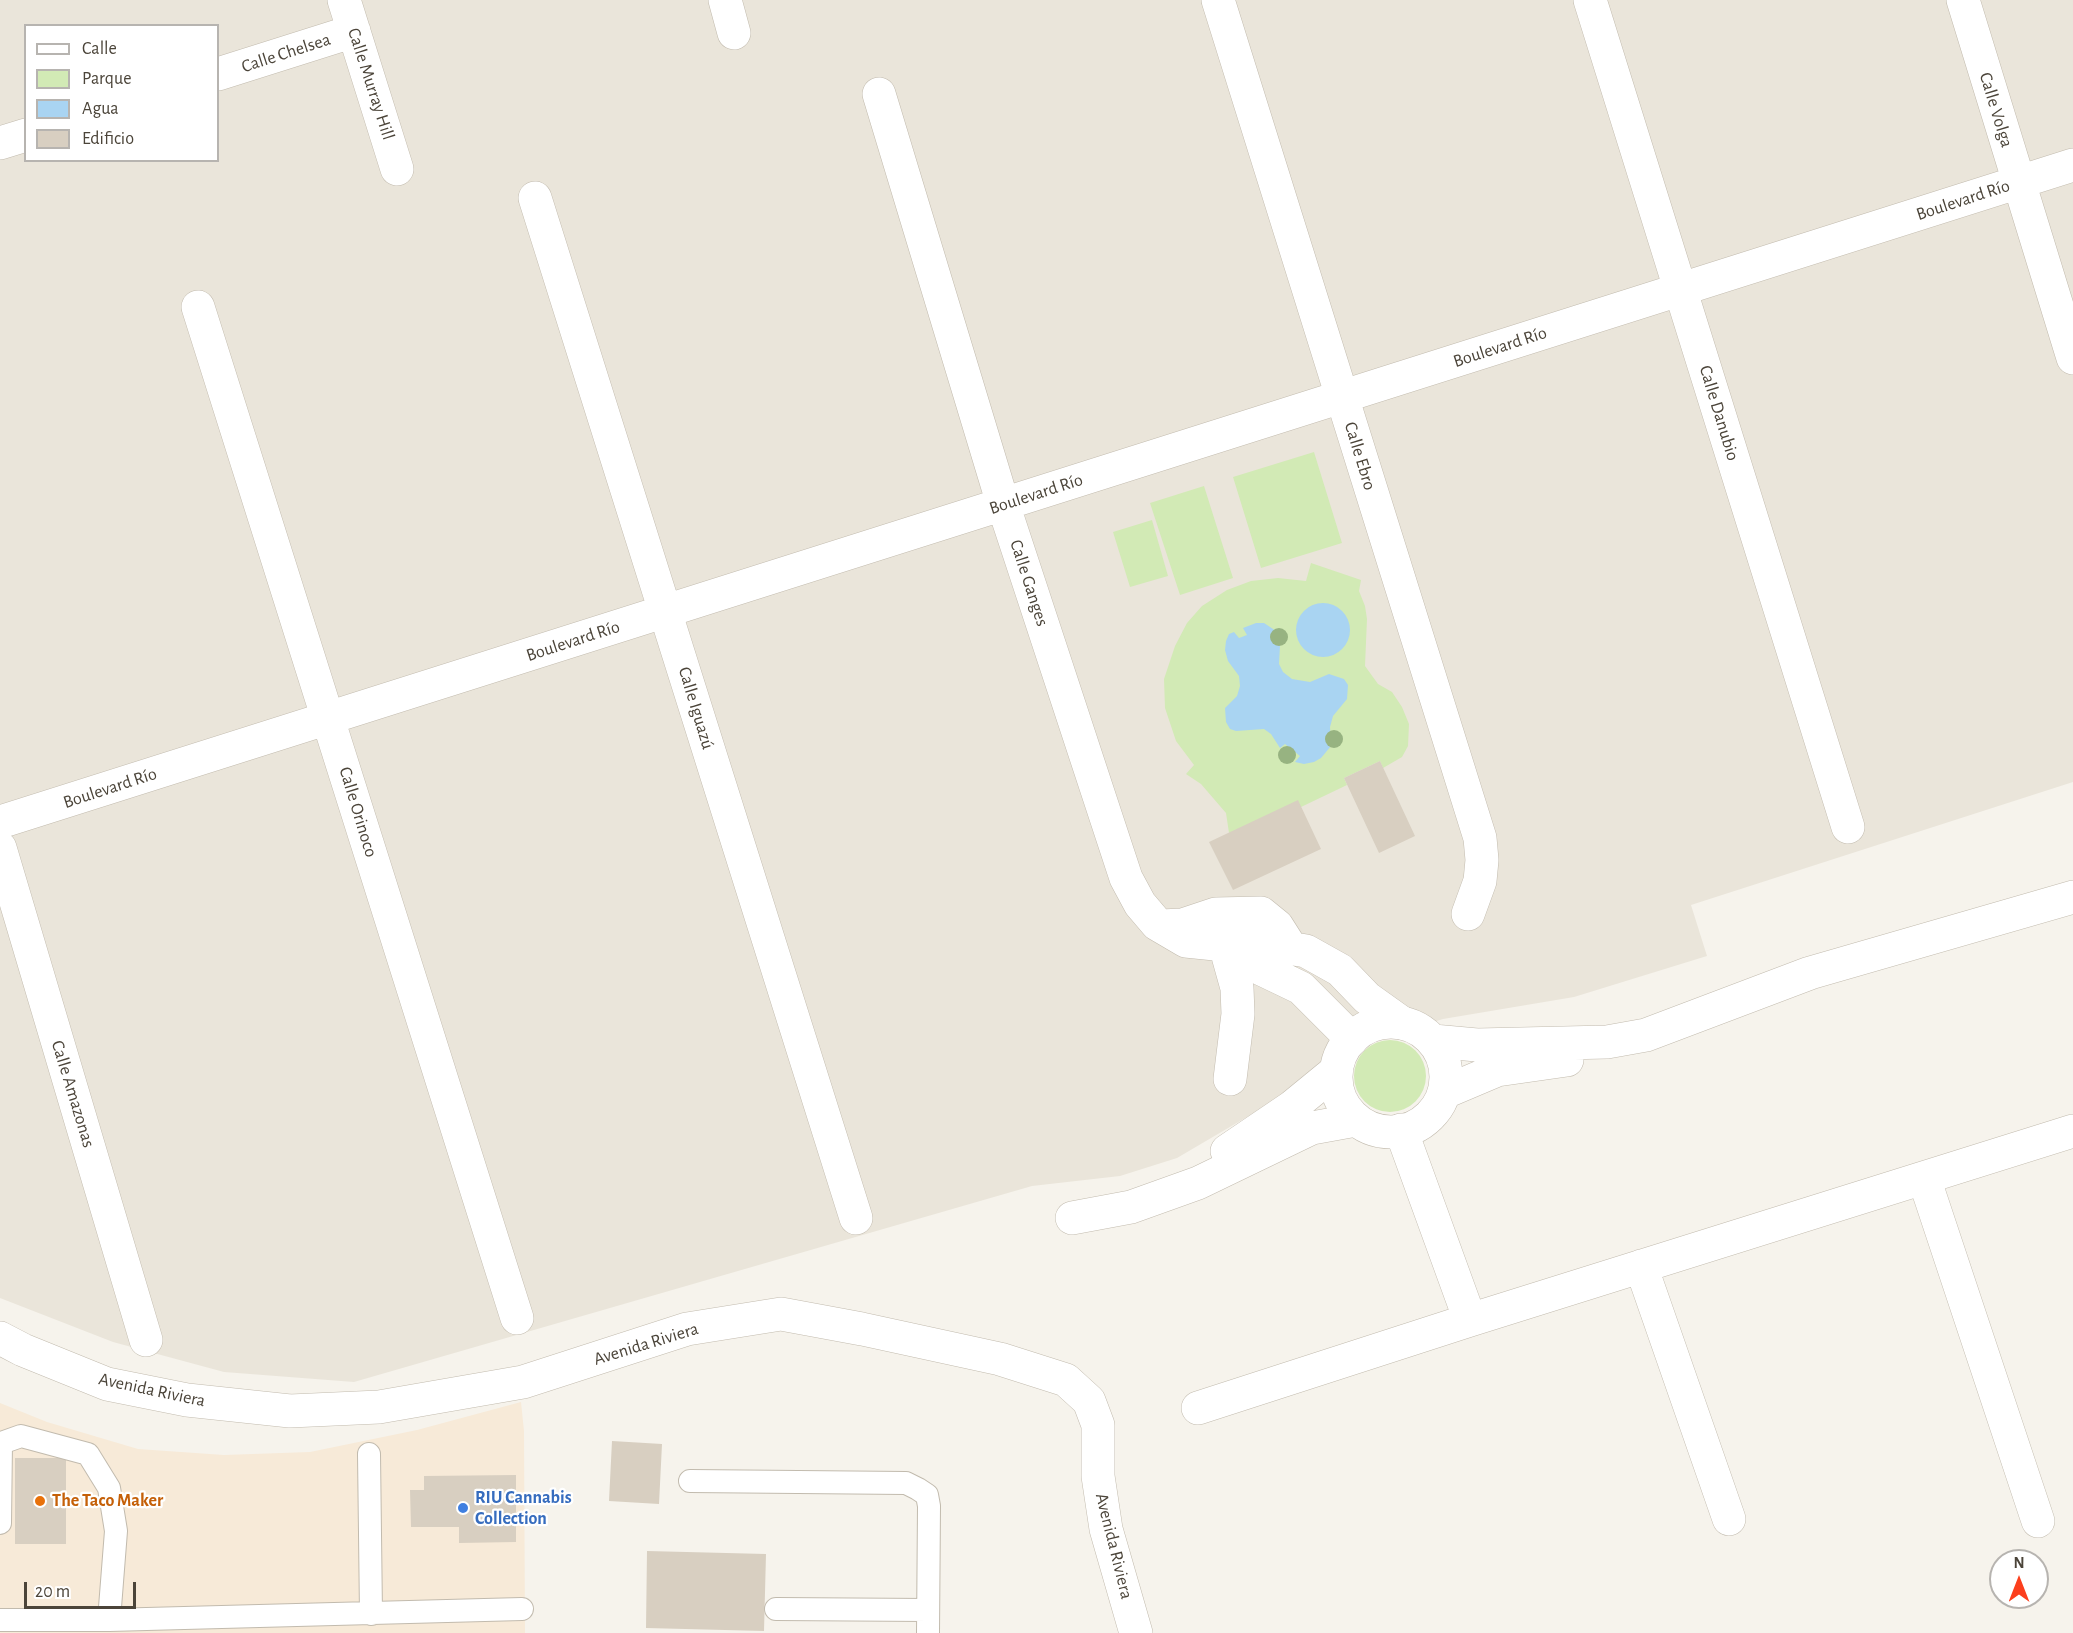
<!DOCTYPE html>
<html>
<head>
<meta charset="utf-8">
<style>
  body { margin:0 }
  #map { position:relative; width:2073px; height:1633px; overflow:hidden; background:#f6f3ec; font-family:"Alegreya Sans",sans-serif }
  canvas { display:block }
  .legend { position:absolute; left:24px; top:24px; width:195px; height:138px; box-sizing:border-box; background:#fff; border:2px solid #b7b4b0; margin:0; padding:8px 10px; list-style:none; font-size:18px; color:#4b4439 }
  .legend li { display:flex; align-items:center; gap:12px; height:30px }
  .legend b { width:30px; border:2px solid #b7b4b0 }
  .north { position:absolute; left:1989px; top:1549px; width:60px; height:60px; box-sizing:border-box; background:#fff; border:2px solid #b7b4b0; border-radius:50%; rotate:0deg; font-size:16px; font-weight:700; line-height:24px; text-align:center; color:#4b4439 }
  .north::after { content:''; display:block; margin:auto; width:21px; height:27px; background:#fc3f1d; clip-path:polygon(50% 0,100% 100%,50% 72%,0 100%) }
  .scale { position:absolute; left:24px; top:1582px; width:112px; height:27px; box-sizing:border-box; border:3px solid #4b4439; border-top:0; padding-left:8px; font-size:18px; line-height:21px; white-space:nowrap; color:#4b4439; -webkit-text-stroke:4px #fff; paint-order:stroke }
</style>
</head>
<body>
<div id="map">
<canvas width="2073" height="1633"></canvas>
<ul class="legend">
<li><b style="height:8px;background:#fff"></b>Calle</li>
<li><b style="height:16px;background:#d2eab5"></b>Parque</li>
<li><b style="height:16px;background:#a9d4f2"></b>Agua</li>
<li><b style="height:16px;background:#d8cfc1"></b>Edificio</li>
</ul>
<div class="north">N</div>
<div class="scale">20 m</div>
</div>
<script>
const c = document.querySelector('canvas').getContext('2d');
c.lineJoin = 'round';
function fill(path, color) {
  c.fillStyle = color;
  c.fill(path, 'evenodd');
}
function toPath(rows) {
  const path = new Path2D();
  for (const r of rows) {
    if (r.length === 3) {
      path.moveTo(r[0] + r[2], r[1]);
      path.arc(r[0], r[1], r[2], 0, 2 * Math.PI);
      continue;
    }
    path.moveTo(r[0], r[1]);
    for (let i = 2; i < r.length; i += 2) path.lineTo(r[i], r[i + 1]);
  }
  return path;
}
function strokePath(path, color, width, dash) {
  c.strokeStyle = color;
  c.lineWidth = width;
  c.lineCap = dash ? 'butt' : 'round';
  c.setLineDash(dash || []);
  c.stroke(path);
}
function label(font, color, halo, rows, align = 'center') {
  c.font = font + ' "Alegreya Sans",sans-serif';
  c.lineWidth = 4.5;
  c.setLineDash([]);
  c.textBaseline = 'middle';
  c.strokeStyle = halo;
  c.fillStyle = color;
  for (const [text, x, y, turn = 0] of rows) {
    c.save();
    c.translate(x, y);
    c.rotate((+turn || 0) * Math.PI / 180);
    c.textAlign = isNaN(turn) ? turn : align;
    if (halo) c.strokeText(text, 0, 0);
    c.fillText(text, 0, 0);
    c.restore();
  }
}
fill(toPath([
  [0,0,2073,0,2073,782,1691,905,1707,956,1574,997,1443,1019,1370,1042,1298,1087,1177,1158,1120,1176,1032,1186,354,1382,224,1372,113,1342,0,1298],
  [26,26,218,26,218,160,26,160]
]), '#eae5da');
fill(toPath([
  [521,1402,524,1431,525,1633,0,1633,0,1403,47,1422,138,1449,224,1455,310,1452,417,1430]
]), '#f7ead8');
fill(toPath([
  [1314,452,1342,543,1261,568,1233,477],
  [1204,486,1233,578,1180,595,1150,503],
  [1152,520,1168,576,1130,587,1113,532],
  [1311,563,1361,580,1359,591,1365,606,1367,619,1365,666,1378,684,1392,692,1402,707,1409,724,1408,746,1402,757,1383,768,1380,761,1344,778,1347,785,1301,807,1229,833,1226,813,1201,784,1186,774,1194,765,1176,741,1165,708,1164,679,1175,646,1187,623,1202,606,1227,590,1251,581,1278,578,1306,581],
  [1390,1076,36]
]), '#d2eab5');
fill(toPath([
  [1323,630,27],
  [1256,623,1264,623,1276,631,1280,646,1279,664,1283,672,1292,679,1310,682,1329,674,1344,679,1348,685,1347,699,1333,716,1330,727,1331,746,1321,758,1314,762,1304,764,1295,762,1300,756,1285,744,1280,748,1271,734,1264,729,1236,731,1230,729,1226,722,1225,708,1237,696,1240,686,1239,676,1228,661,1225,650,1226,641,1229,634,1234,632,1239,638,1247,635,1243,628]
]), '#a9d4f2');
fill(toPath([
  [1380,761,1415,836,1379,853,1344,778],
  [1298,800,1321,849,1233,890,1209,842],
  [612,1441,662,1444,659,1504,609,1501],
  [15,1458,66,1458,66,1544,15,1544],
  [516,1475,516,1542,459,1543,459,1527,411,1527,410,1490,424,1490,424,1476],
  [647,1551,766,1554,764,1631,646,1628]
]), '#d8cfc1');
const service = toPath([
  [369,1454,371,1614],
  [690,1481,906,1483,918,1489,927,1495,929,1506,928,1633],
  [0,1523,1,1443,21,1436,88,1454,109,1488,116,1531,109,1620],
  [776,1609,928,1610],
  [0,1620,109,1620,522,1609]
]);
const minor = toPath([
  [344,0,397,169],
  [725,0,734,33],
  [1218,0,1480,838,1482,860,1480,881,1468,914],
  [1590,0,1848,827],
  [1963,0,2073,358],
  [218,74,354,31],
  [879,94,1003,504,1126,878,1140,904,1157,924,1186,941,1225,945,1264,944,1306,951,1340,970,1367,998,1402,1023],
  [0,143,26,135],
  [535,198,856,1218],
  [198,307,517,1318],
  [0,822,2073,165],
  [0,848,146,1340],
  [1161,926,1183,925,1216,914,1261,913,1277,926,1291,948],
  [1225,945,1251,964,1301,988,1352,1039],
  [1225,945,1237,988,1238,1014,1230,1079],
  [1401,1130,1470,1320],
  [1924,1178,2038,1521],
  [1641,1266,1729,1519],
  [1198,1408,1470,1320,2073,1131]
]);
const tertiary = toPath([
  [1391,1077,55],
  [1433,1041,1477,1045,1607,1042,1646,1035,1810,973,2073,897],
  [1445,1092,1497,1070,1567,1060],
  [1227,1151,1292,1107,1336,1071],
  [1072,1218,1131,1207,1198,1183,1312,1128,1356,1120],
  [0,1338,23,1350,107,1384,187,1400,290,1411,379,1407,523,1382,687,1329,781,1314,862,1329,1000,1359,1066,1380,1089,1401,1098,1425,1098,1476,1106,1529,1136,1633]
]);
strokePath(service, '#c2bbae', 24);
strokePath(minor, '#c2bbae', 34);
strokePath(tertiary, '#c2bbae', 34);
strokePath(service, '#fff', 22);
strokePath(minor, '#fff', 33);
strokePath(tertiary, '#fff', 33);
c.fillStyle = '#97b381';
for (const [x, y] of [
  [1279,637],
  [1334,739],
  [1287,755]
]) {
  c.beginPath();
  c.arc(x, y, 9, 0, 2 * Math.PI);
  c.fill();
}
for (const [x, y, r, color] of [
  [40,1501,6,"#e8710a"],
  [463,1508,6,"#3f7fe0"]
]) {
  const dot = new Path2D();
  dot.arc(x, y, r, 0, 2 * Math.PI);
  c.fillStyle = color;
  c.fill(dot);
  strokePath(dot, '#fff', 2);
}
label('18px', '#4b4439', '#fff', [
  ["Calle Chelsea",286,53,-18],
  ["Calle Murray Hill",371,84,72],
  ["Calle Volga",1996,110,73],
  ["Boulevard Río",1963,200,-18],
  ["Boulevard Río",1500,347,-18],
  ["Calle Danubio",1719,413,73],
  ["Calle Ebro",1360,456,73],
  ["Boulevard Río",1036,494,-18],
  ["Calle Ganges",1029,583,72],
  ["Boulevard Río",573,641,-18],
  ["Calle Iguazú",696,708,73],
  ["Boulevard Río",110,788,-18],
  ["Calle Orinoco",358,812,73],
  ["Calle Amazonas",73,1094,73],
  ["Avenida Riviera",646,1344,-17],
  ["Avenida Riviera",152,1390,12],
  ["Avenida Riviera",1114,1546,76]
]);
label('bold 18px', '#366cbe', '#fff', [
  ["RIU Cannabis",475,1498],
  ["Collection",475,1519]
], 'left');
label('bold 18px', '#c56008', '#fff', [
  ["The Taco Maker",52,1501]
], 'left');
</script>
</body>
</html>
